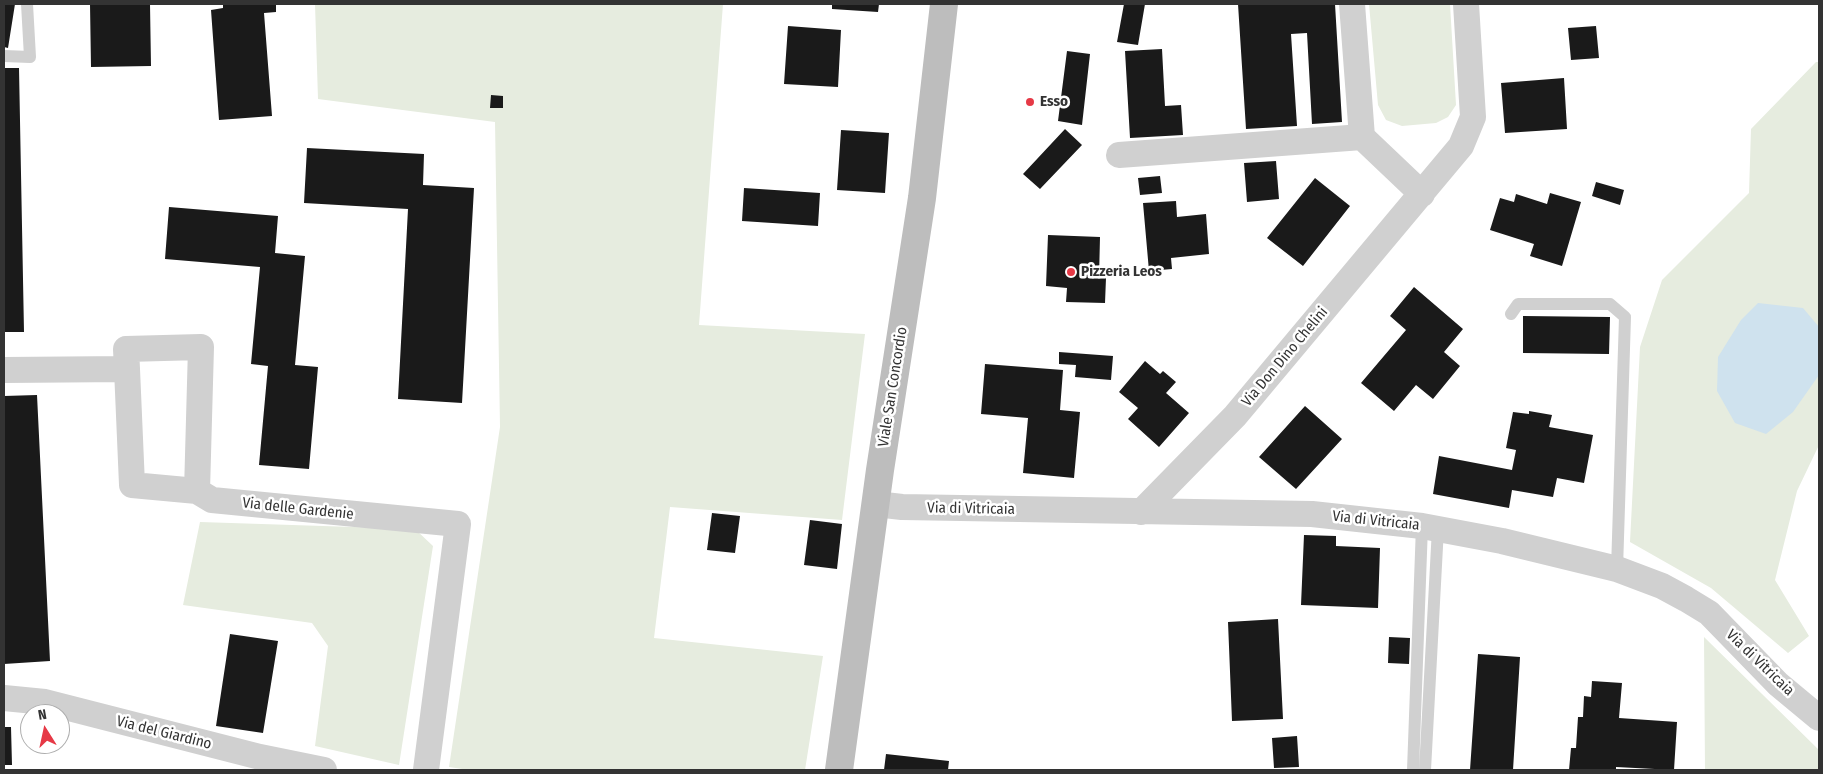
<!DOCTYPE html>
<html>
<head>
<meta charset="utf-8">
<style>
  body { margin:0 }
  #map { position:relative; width:1823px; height:774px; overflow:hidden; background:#fff; font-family:"Fira Sans Condensed",sans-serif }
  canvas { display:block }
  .frame { position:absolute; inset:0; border:5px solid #333; pointer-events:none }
  .north { position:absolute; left:20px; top:704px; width:50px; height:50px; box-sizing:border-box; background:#fff; border:1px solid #adadad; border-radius:50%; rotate:350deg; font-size:14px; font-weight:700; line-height:20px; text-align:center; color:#333 }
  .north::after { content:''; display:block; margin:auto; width:18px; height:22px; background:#e63946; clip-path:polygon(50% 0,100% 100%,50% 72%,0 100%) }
</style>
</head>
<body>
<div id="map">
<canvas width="1823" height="774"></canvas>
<div class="frame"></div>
<div class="north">N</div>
</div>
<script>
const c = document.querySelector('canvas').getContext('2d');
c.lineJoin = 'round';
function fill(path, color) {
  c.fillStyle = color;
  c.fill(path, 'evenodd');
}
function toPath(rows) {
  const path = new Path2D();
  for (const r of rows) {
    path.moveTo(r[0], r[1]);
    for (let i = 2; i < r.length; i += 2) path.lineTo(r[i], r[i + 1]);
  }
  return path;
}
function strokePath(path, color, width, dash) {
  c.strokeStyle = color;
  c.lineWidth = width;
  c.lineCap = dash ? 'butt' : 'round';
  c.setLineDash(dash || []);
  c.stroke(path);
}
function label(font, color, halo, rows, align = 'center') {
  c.font = font + ' "Fira Sans Condensed",sans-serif';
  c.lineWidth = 5;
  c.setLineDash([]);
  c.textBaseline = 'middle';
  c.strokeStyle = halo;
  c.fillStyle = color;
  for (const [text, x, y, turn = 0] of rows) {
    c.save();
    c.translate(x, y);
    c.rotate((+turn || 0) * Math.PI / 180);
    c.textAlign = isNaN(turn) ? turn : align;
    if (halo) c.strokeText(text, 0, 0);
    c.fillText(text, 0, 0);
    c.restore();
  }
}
fill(toPath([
  [315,4,723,4,699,325,865,334,842,520,670,507,654,638,823,656,805,770,469,770,449,767,500,427,495,122,318,99],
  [1369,4,1450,4,1456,105,1448,117,1436,123,1402,126,1386,120,1378,105],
  [1816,62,1819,62,1819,445,1797,491,1775,580,1809,636,1788,653,1711,588,1630,542,1640,347,1662,280,1749,193,1751,129],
  [200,522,415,529,433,546,399,765,315,746,328,646,312,623,183,605],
  [1704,637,1819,750,1819,770,1705,770]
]), '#e6ecdf');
fill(toPath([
  [1758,303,1803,308,1819,327,1819,375,1793,412,1766,434,1735,423,1717,391,1718,357,1741,320]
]), '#cfe2ee');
fill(toPath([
  [4,4,15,4,8,48,4,47],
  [90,4,150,4,151,66,91,67],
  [223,4,276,4,276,12,264,13,272,116,219,120,211,10,223,8],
  [832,4,879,4,878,12,832,9],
  [1124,4,1145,4,1138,45,1117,42],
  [1238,4,1335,4,1342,122,1312,124,1307,33,1291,34,1297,126,1246,129],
  [788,26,841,30,838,87,784,84],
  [1596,26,1599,58,1571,60,1568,28],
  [1162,49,1165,106,1181,105,1183,135,1130,138,1125,51],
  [1067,51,1090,54,1082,125,1058,121],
  [4,68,19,68,24,332,4,332],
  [1564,78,1567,129,1505,133,1501,83],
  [491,95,503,96,503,108,490,108],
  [1065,129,1082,145,1040,189,1023,174],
  [841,130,889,133,885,193,837,190],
  [307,148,424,154,423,185,474,188,462,403,398,399,408,209,304,203],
  [1276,161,1279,199,1247,202,1244,163],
  [1160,176,1162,193,1140,195,1138,178],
  [1315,178,1350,206,1303,266,1267,238],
  [1596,182,1624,190,1620,205,1592,196],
  [744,188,820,193,818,226,742,221],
  [1550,193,1581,202,1562,266,1530,256,1534,244,1490,230,1500,198,1514,202,1516,194,1547,204],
  [1176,201,1177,217,1206,214,1209,254,1171,258,1172,269,1149,271,1143,203],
  [169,207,278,216,275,253,305,256,295,365,318,367,309,469,259,465,268,366,251,364,260,267,165,259],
  [1048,235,1100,237,1099,278,1106,278,1105,303,1066,302,1067,288,1046,286],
  [1414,287,1463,329,1444,352,1460,366,1433,399,1416,385,1394,411,1361,383,1406,330,1390,316],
  [1523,316,1610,317,1609,354,1523,353],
  [1059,352,1113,356,1111,380,1075,377,1076,365,1059,364],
  [1145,361,1160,374,1163,371,1176,382,1166,393,1189,413,1159,447,1128,419,1138,408,1119,392],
  [985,364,1063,370,1060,410,1080,412,1074,478,1023,473,1028,418,981,414],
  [37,395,50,661,4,664,4,396],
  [1305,406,1342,439,1296,489,1259,457],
  [1529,411,1552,415,1549,427,1593,435,1584,483,1557,478,1553,497,1512,490,1509,508,1433,494,1439,456,1512,470,1516,450,1506,448,1513,412,1529,414],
  [712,513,740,516,735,553,707,550],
  [810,520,842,524,837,569,804,565],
  [1304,535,1336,536,1336,546,1380,548,1378,608,1301,605],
  [1278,619,1283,719,1232,721,1228,622],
  [230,634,278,641,263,733,216,726],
  [1389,637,1410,638,1409,664,1388,663],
  [1478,654,1520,657,1513,770,1470,770],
  [1592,681,1622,683,1619,718,1677,722,1674,770,1616,767,1616,770,1569,770,1571,748,1576,748,1578,717,1583,717,1584,696,1591,697],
  [4,727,11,727,12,765,4,765],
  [1297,736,1299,767,1274,768,1272,738],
  [886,754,949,761,948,770,884,770]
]), '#1a1a1a');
strokePath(toPath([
  [4,56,30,57,27,4],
  [1511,314,1518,304,1610,304,1625,317,1617,569],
  [1413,770,1422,526],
  [1425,770,1438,528]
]), '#d0d0d0', 12);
strokePath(toPath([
  [1352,4,1362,137,1422,194],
  [1119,155,1362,137],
  [127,369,126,349,201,347,197,491],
  [4,370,127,369,132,485,197,491,212,500,458,524,426,770],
  [876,504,902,507,1312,514,1422,526,1502,541,1617,569,1662,586,1686,599,1709,613,1778,684,1819,718],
  [1141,512,1235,416,1461,146,1473,117,1466,4],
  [4,698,45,702,260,757,324,770]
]), '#d0d0d0', 26);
strokePath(toPath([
  [839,770,880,470,922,198,944,4]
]), '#bdbdbd', 28);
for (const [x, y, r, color] of [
  [1030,102,5,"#e63946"],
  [1071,272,5,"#e63946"]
]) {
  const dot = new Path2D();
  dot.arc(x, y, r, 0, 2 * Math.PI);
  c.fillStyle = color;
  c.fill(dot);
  strokePath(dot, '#fff', 2);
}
label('bold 15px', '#333', '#fff', [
  ["Esso",1040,102],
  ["Pizzeria Leos",1081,272]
], 'left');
label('15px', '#333', '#fff', [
  ["Via Don Dino Chelini",1285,357,-50],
  ["Viale San Concordio",893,387,-81],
  ["Via delle Gardenie",298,509,6],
  ["Via di Vitricaia",971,509,1],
  ["Via di Vitricaia",1376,521,6],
  ["Via di Vitricaia",1760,663,44],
  ["Via del Giardino",164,733,14]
]);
</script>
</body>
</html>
